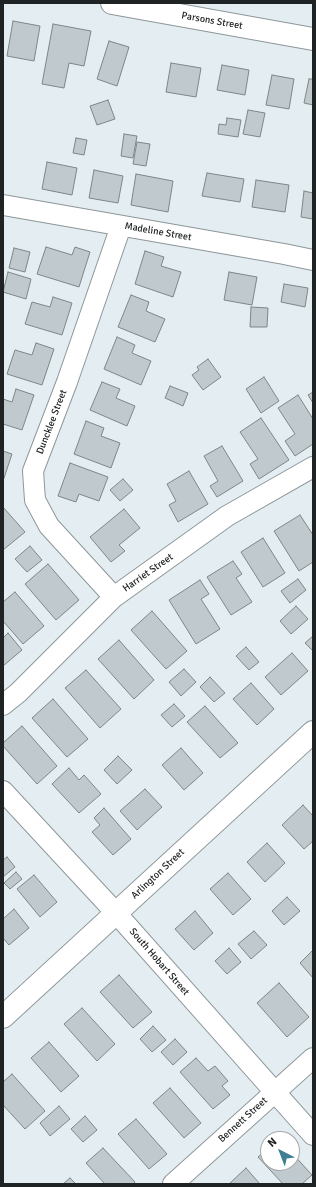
<!DOCTYPE html>
<html>
<head>
<meta charset="utf-8">
<style>
  body { margin:0 }
  #map { position:relative; width:316px; height:1187px; overflow:hidden; background:#e4eef2; font-family:Signika,sans-serif }
  canvas { display:block }
  .frame { position:absolute; inset:0; border:4px solid #202324; pointer-events:none }
  .north { position:absolute; left:260px; top:1131px; width:40px; height:40px; box-sizing:border-box; background:#fff; border:1px solid #a6a7a7; border-radius:50%; rotate:318deg; font-size:11px; font-weight:700; line-height:16px; text-align:center; color:#202324 }
  .north::after { content:''; display:block; margin:auto; width:14px; height:18px; background:#3e7d92; clip-path:polygon(50% 0,100% 100%,50% 72%,0 100%) }
</style>
</head>
<body>
<div id="map">
<canvas width="316" height="1187"></canvas>
<div class="frame"></div>
<div class="north">N</div>
</div>
<script>
const c = document.querySelector('canvas').getContext('2d');
c.lineJoin = 'round';
function fill(path, color) {
  c.fillStyle = color;
  c.fill(path, 'evenodd');
}
function toPath(rows) {
  const path = new Path2D();
  for (const r of rows) {
    path.moveTo(r[0], r[1]);
    for (let i = 2; i < r.length; i += 2) path.lineTo(r[i], r[i + 1]);
  }
  return path;
}
function strokePath(path, color, width, dash) {
  c.strokeStyle = color;
  c.lineWidth = width;
  c.lineCap = dash ? 'butt' : 'round';
  c.setLineDash(dash || []);
  c.stroke(path);
}
function label(font, color, halo, rows, align = 'center') {
  c.font = font + ' Signika,sans-serif';
  c.lineWidth = 3.5;
  c.setLineDash([]);
  c.textBaseline = 'middle';
  c.strokeStyle = halo;
  c.fillStyle = color;
  for (const [text, x, y, turn = 0] of rows) {
    c.save();
    c.translate(x, y);
    c.rotate((+turn || 0) * Math.PI / 180);
    c.textAlign = isNaN(turn) ? turn : align;
    if (halo) c.strokeText(text, 0, 0);
    c.fillText(text, 0, 0);
    c.restore();
  }
}
const building = toPath([
  [13,21,40,26,34,61,7,56,13,21],
  [53,24,91,31,84,66,69,63,64,88,42,84,53,24],
  [109,41,129,47,117,86,97,79,109,41],
  [171,63,201,68,196,97,166,92,171,63],
  [222,65,249,70,245,95,217,90,222,65],
  [272,75,294,79,289,109,266,105,272,75],
  [309,79,313,79,313,105,304,103,309,79],
  [108,100,115,119,97,125,90,106,108,100],
  [248,110,265,113,260,137,243,134,248,110],
  [227,118,241,120,238,137,218,134,219,124,226,125,227,118],
  [124,134,137,136,133,158,121,156,124,134],
  [76,138,87,140,84,155,73,153,76,138],
  [137,142,150,144,146,166,133,164,137,142],
  [47,162,77,168,72,195,42,189,47,162],
  [94,170,123,176,118,203,89,198,94,170],
  [207,173,244,179,240,202,202,196,207,173],
  [136,174,173,181,168,212,131,205,136,174],
  [256,180,289,185,285,212,252,207,256,180],
  [304,191,313,193,313,219,301,217,304,191],
  [46,247,72,255,75,247,90,252,79,287,37,274,46,247],
  [14,248,30,252,25,272,9,268,14,248],
  [145,251,164,257,161,266,181,272,173,297,135,284,145,251],
  [8,272,31,279,26,299,3,292,8,272],
  [229,272,257,277,252,305,224,300,229,272],
  [284,284,308,288,305,307,281,302,284,284],
  [131,295,149,302,146,311,165,319,155,342,118,327,131,295],
  [53,297,72,303,62,335,25,324,32,302,50,307,53,297],
  [251,307,268,308,267,327,250,327,251,307],
  [117,337,135,345,132,353,151,361,141,385,104,369,117,337],
  [36,343,54,349,42,385,7,374,15,350,32,355,36,343],
  [208,359,221,377,203,390,192,375,199,370,197,367,208,359],
  [264,377,279,401,261,413,246,389,264,377],
  [102,382,120,389,116,398,135,406,127,426,90,410,102,382],
  [170,386,188,393,183,406,165,398,170,386],
  [16,389,34,395,22,430,3,424,3,399,12,402,16,389],
  [313,392,313,403,308,395,313,392],
  [298,395,313,419,313,444,295,456,285,441,295,434,278,408,298,395],
  [261,418,289,460,259,479,250,464,258,459,240,432,261,418],
  [86,421,104,428,101,436,120,443,111,468,74,454,86,421],
  [222,446,243,481,217,497,210,486,218,481,204,456,222,446],
  [3,451,12,454,3,481,3,451],
  [70,463,108,477,99,501,79,494,76,502,58,496,70,463],
  [189,471,208,504,178,522,169,505,176,501,167,484,189,471],
  [123,479,133,490,120,501,110,490,123,479],
  [3,507,25,532,3,550,3,507],
  [124,509,140,528,119,545,125,551,111,562,90,537,124,509],
  [300,515,313,535,313,562,299,571,274,531,300,515],
  [263,538,285,573,263,587,241,552,263,538],
  [30,546,42,560,27,572,15,559,30,546],
  [233,561,242,574,236,578,252,602,231,615,207,577,233,561],
  [48,564,79,600,56,620,25,584,48,564],
  [298,579,306,590,290,603,281,591,298,579],
  [200,580,209,594,201,599,220,629,196,644,169,600,200,580],
  [15,592,44,626,23,644,3,621,3,602,15,592],
  [296,606,308,619,291,634,280,621,296,606],
  [152,611,187,651,166,669,131,630,152,611],
  [8,633,22,650,3,666,3,638,8,633],
  [313,636,313,651,305,643,313,636],
  [119,640,154,680,134,699,98,659,119,640],
  [246,647,259,662,249,670,236,656,246,647],
  [292,653,308,671,281,695,265,677,292,653],
  [184,669,196,682,181,696,169,682,184,669],
  [86,670,121,709,100,728,65,688,86,670],
  [210,677,225,693,214,702,200,687,210,677],
  [251,683,274,709,257,725,233,699,251,683],
  [53,699,88,739,67,757,32,718,53,699],
  [174,704,185,716,172,727,161,715,174,704],
  [205,706,238,743,220,758,187,722,205,706],
  [22,726,57,766,37,784,3,746,3,743,22,726],
  [181,748,203,773,184,790,162,765,181,748],
  [118,756,132,770,117,784,104,770,118,756],
  [69,768,79,780,84,775,101,794,79,813,52,784,69,768],
  [145,789,162,807,137,830,120,811,145,789],
  [303,805,313,816,313,841,304,849,282,825,303,805],
  [104,808,131,839,113,855,92,832,100,825,94,818,104,808],
  [267,843,285,863,265,882,247,862,267,843],
  [7,857,15,867,3,877,3,860,7,857],
  [16,872,22,879,10,889,4,883,16,872],
  [228,873,251,899,233,915,210,889,228,873],
  [34,875,57,902,40,917,17,889,34,875],
  [287,897,300,911,284,925,272,911,287,897],
  [14,909,29,928,9,945,3,938,3,919,14,909],
  [195,911,213,933,194,950,175,929,195,911],
  [254,931,267,945,251,959,238,944,254,931],
  [229,948,241,962,227,974,215,961,229,948],
  [313,950,313,978,300,963,313,950],
  [119,975,152,1012,133,1028,100,992,119,975],
  [279,983,309,1017,287,1037,257,1003,279,983],
  [82,1008,115,1044,97,1061,64,1024,82,1008],
  [153,1026,166,1040,152,1052,140,1039,153,1026],
  [175,1039,187,1052,173,1065,161,1052,175,1039],
  [49,1042,79,1076,61,1092,31,1058,49,1042],
  [196,1058,208,1071,215,1066,228,1081,222,1086,230,1095,213,1109,180,1072,196,1058],
  [12,1074,45,1111,25,1129,3,1105,3,1082,12,1074],
  [170,1088,201,1123,184,1138,153,1103,170,1088],
  [59,1106,70,1119,50,1136,40,1123,59,1106],
  [85,1116,97,1130,83,1142,71,1129,85,1116],
  [136,1119,167,1154,149,1169,118,1134,136,1119],
  [103,1148,135,1182,133,1184,105,1184,86,1163,103,1148],
  [268,1149,268,1163,292,1163,292,1153,312,1175,302,1184,283,1184,258,1157,268,1149],
  [246,1168,260,1184,229,1184,246,1168],
  [70,1178,76,1184,63,1184,70,1178]
]);
fill(building, '#c0c9cd');
strokePath(building, '#7d8689', 1);
const street = toPath([
  [3,205,284,254,313,260],
  [114,597,49,526,35,500,33,471,67,382,121,226],
  [3,705,18,693,114,597,227,516,313,467],
  [3,791,116,913,313,1135],
  [173,1184,313,1058]
]);
const secondary = toPath([
  [112,3,313,39],
  [3,1017,313,732]
]);
strokePath(street, '#8e979a', 22);
strokePath(secondary, '#8e979a', 24);
strokePath(street, '#fff', 20);
strokePath(secondary, '#fff', 22);
label('10px', '#202324', '#fff', [
  ["Parsons Street",212,21,10],
  ["Madeline Street",158,232,10],
  ["Duncklee Street",52,422,-69],
  ["Harriet Street",148,573,-35],
  ["Arlington Street",158,874,-43],
  ["South Hobart Street",159,962,49],
  ["Bennett Street",243,1120,-42]
]);
</script>
</body>
</html>
